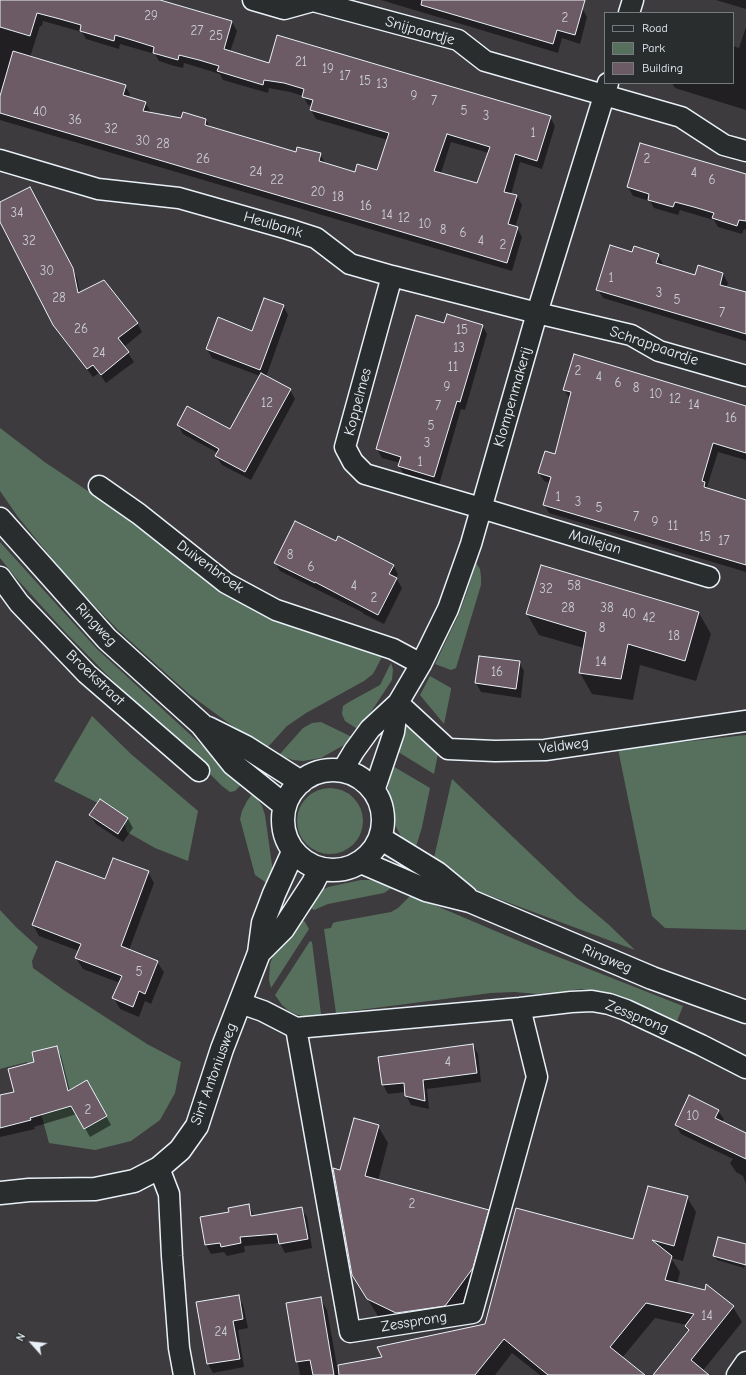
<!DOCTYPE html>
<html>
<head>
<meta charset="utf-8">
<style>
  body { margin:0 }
  #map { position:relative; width:746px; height:1375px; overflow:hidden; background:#3e3b3e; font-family:"Comic Neue",sans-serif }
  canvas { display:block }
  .legend { position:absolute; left:604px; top:12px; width:130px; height:72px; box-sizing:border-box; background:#2a2d2e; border:1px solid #767b7f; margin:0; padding:5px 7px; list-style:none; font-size:12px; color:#e8f1f8 }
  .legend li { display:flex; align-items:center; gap:8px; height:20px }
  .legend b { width:20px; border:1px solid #767b7f }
  .north { position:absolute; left:12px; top:1323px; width:40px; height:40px; -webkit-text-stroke:3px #2a2d2e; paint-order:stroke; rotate:297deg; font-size:11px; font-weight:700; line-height:16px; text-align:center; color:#e8f1f8 }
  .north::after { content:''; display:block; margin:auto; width:14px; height:18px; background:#e8f1f8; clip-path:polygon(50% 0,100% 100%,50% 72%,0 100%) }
</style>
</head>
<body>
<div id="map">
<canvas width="746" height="1375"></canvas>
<ul class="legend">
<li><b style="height:5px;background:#2a2d2e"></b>Road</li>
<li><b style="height:11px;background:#57705d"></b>Park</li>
<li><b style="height:11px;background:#6c5b65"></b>Building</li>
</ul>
<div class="north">N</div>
</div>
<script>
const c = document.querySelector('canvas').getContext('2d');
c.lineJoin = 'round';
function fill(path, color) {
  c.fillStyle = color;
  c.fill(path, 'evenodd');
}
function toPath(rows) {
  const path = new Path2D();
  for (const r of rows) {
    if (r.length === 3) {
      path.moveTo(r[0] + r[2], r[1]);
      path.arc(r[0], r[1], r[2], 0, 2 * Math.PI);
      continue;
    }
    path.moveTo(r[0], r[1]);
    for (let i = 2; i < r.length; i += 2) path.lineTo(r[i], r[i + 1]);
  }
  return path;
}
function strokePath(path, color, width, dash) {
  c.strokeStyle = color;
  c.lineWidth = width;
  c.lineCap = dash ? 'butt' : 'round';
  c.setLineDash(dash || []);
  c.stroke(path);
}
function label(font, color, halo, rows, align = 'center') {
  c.font = font + ' "Comic Neue",sans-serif';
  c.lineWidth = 3;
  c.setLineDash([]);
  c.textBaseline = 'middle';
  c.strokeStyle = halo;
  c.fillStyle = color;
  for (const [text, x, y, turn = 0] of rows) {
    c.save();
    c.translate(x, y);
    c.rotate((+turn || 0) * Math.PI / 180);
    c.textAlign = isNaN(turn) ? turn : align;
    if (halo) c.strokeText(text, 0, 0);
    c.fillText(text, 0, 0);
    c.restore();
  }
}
fill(toPath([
  [0,428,46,463,88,491,156,537,383,655,373,674,364,681,306,713,287,726,267,748,250,739,189,694,119,631,68,578,18,517,0,491],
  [0,542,97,649,243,783,235,791,230,792,222,786,160,724,119,687,66,633,16,578,0,558],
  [476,563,480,569,481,577,481,585,456,668,451,670,435,664,458,616,466,595],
  [391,663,393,669,392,680,359,730,345,721,342,714,343,706,349,702,380,685],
  [430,676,451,688,451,690,444,724,420,695],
  [92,716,131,754,198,811,188,861,155,848,127,832,122,815,54,781],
  [321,722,352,737,344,745,321,758,303,761,293,760,279,755,303,728,312,723],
  [408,723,439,748,434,774,395,750],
  [746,735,746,930,665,928,652,916,618,749],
  [391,765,430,788,422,827,415,850,404,842,396,827,388,788],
  [452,779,577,898,608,924,635,950,480,892,433,862],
  [330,821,33],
  [253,793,262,806,265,815,272,865,272,875,268,884,255,875,240,819,242,811,247,801],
  [361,880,370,880,381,882,393,887,384,893,328,904,314,910,306,905,314,895,328,887],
  [411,895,533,947,683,1006,677,1021,619,997,601,992,582,989,538,994,514,992,491,993,336,1013,324,929,331,928,333,923,336,922,391,912,398,908],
  [0,910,16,927,38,947,32,961,33,968,65,991,147,1044,181,1062,175,1093,160,1120,131,1141,95,1150,49,1143,27,1062,0,1069],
  [299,917,305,922,309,929,271,988,269,980,270,964,273,956],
  [310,941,312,942,321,1014,321,1016,310,1017,298,1015,289,1011,282,1005,275,995]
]), '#57705d');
fill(toPath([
  [0,0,155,0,232,22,237,31,230,52,269,64,550,117,555,126,542,169,520,162,511,195,517,196,522,205,515,227,517,228,522,237,512,271,0,120],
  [43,21,82,32,86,39,119,49,120,44,155,54,159,61,171,65,183,68,184,63,220,74,223,80,268,93,269,88,290,92,303,96,308,105,312,106,311,110,316,119,388,140,378,171,356,173,325,163,320,154,296,153,210,127,206,120,182,119,150,113,150,111,145,102,129,98,130,94,125,86,30,57,40,26,42,26],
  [451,142,489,153,478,185,441,173],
  [381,0,554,0,582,8,587,17,580,44,562,38,558,53],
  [716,0,746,0,746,9],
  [746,27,746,110,675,88,672,83,733,83,733,46,739,48],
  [746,176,746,230,744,229,742,234,718,227,714,220,700,216,680,210,678,215,654,208,650,201,633,196,628,187],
  [34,197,77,278,80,293,137,323,142,332,124,347,134,362,106,383,99,373,93,377,60,334,0,220,0,203],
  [633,253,658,255,663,264,663,266,696,276,723,274,728,283,726,288,746,293,746,341,603,298,598,290],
  [283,306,288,315,266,377,290,390,295,399,251,480,222,465,216,456,218,453,183,434,178,425,230,431,260,376,212,358,207,349,253,332],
  [416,316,445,325,482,325,487,334,465,410,461,409,439,485,404,474,399,466,400,463,382,458,377,449],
  [564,390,746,406,746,460,718,452,707,487,709,490,746,501,746,572,549,513,544,504,550,483,544,481,539,473,556,455,570,399],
  [336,543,393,565,398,574,396,578,402,588,384,624,364,614,362,612,280,571,275,563],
  [541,566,699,613,711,634,696,681,640,665,633,700,592,694,580,673,584,648,539,635,527,614],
  [519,662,524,671,521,698,481,692,476,683],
  [100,801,128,819,133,828,123,842,96,824,90,815],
  [148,872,154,883,129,950,157,962,164,972,151,1004,145,1001,139,1017,120,1009,114,998,120,983,83,969,76,958,79,951,39,936,33,925,106,881],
  [473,1045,478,1054,481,1082,427,1089,429,1109,411,1105,406,1095,406,1092,388,1094,383,1085,380,1057],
  [56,1047,61,1056,70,1091,87,1081,111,1125,90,1137,77,1114,34,1127,35,1129,0,1137,0,1096,15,1092,36,1063],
  [718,1111,724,1119,722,1122,746,1135,746,1184,743,1176,736,1172,730,1163,733,1159,681,1134,676,1125],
  [378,1126,388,1143,378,1181,488,1210,498,1228,482,1285,455,1322,406,1330,378,1316,363,1292,341,1171],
  [687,1197,696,1212,683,1261,671,1258,680,1272,677,1284,733,1307,742,1322,701,1373,702,1375,654,1375,689,1331,686,1326,687,1325,655,1318,622,1358,643,1375,540,1375,512,1353,495,1375,390,1375,486,1325,634,1240],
  [249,1205,254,1216,301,1208,307,1217,312,1248,285,1253,280,1243,244,1246,245,1252,227,1256,224,1252,211,1254,206,1245,201,1218,230,1213],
  [746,1245,746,1261,744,1268,717,1260,714,1256],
  [238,1296,243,1305,248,1328,238,1330,244,1367,213,1373,208,1364,197,1303],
  [320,1298,327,1310,337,1366,360,1362,367,1375,300,1375,287,1304]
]), '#0007');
const building = toPath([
  [0,0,160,0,232,21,224,49,269,63,277,35,551,116,537,161,515,154,504,192,517,195,508,224,518,227,507,263,0,113,0,96,13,51,126,85,123,95,146,102,143,111,181,118,183,112,206,119,205,125,276,146,296,152,297,147,321,153,319,161,355,172,357,164,377,170,389,133,310,110,313,100,302,97,304,89,284,83,264,80,263,85,217,71,219,66,199,60,179,55,178,60,153,53,154,47,135,41,115,35,114,41,80,31,81,25,60,19,37,13,30,36,0,27,0,0],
  [447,134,490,147,477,183,434,171,447,134],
  [422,0,585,0,575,35,557,30,553,44,421,5,422,0],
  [640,143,746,174,746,221,739,220,737,226,712,218,714,213,694,207,675,202,673,207,648,200,649,194,627,187,640,143],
  [30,187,73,268,78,293,104,280,138,323,118,338,129,352,101,375,93,365,87,369,53,325,0,222,0,202,30,187],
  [610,245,632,252,634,246,659,254,656,263,695,275,698,265,723,273,720,285,746,292,746,334,596,290,610,245],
  [264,298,284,305,260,370,206,349,218,317,252,331,264,298],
  [447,314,483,325,460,402,457,401,434,477,398,466,401,457,376,449,416,315,444,323,447,314],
  [574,354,746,406,746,453,713,443,702,481,705,482,704,487,746,500,746,565,543,505,551,477,538,473,545,451,555,454,571,392,563,390,574,354],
  [261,373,291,389,245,472,215,456,219,449,177,425,187,406,230,429,261,373],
  [295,521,336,541,338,536,394,565,389,574,397,578,378,615,315,582,315,583,274,563,295,521],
  [541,565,699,612,685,661,628,644,621,679,579,673,586,632,526,614,541,565],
  [479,656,520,661,516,689,475,683,479,656],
  [100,799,128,818,118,834,89,815,100,799],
  [113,858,149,871,121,946,158,961,145,994,139,991,133,1007,112,998,122,976,75,958,81,944,32,925,56,861,105,879,113,858],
  [473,1044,477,1073,423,1080,425,1101,405,1096,404,1083,382,1085,378,1057,473,1044],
  [57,1046,68,1091,87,1080,107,1116,84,1129,71,1106,30,1118,31,1120,0,1128,0,1095,14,1092,8,1069,34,1062,32,1052,57,1046],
  [689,1095,719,1110,715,1118,746,1133,746,1159,675,1125,689,1095],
  [354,1118,379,1125,365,1176,489,1210,473,1268,445,1306,396,1313,367,1299,352,1275,333,1168,340,1170,354,1118],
  [648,1186,688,1196,674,1246,652,1240,672,1256,665,1280,705,1290,706,1284,734,1306,691,1360,709,1375,653,1375,689,1330,685,1326,694,1314,646,1303,610,1347,645,1375,548,1375,504,1339,475,1375,339,1375,338,1365,382,1357,377,1347,485,1324,516,1208,633,1239,648,1186],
  [249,1204,251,1216,302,1207,308,1239,279,1244,277,1234,240,1237,241,1243,221,1247,220,1243,205,1245,200,1217,229,1212,228,1208,249,1204],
  [718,1237,746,1244,746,1265,713,1256,718,1237],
  [239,1295,243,1319,233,1321,240,1359,207,1364,196,1302,239,1295],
  [321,1297,334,1375,313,1375,310,1360,296,1362,286,1303,321,1297]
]);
fill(building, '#6c5b65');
strokePath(building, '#e8f1f8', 1);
const street = toPath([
  [253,0,284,9,313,1,458,40,485,61,681,117,724,145,746,151],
  [629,13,633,0],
  [0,160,98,189,179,198,288,229,316,238,350,264,392,276,537,313,631,335,659,351,746,376],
  [392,276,345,447,353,462,365,474,481,508,709,577],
  [99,486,139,514,226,583,276,610,393,649,421,664],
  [0,577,19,603,87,674,199,771],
  [398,703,448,749,495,751,545,750,746,721],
  [342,771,354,751,370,729,398,703,421,664,448,609,471,544,537,313,608,83],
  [374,791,394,732,398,703],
  [240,1003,263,1011,296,1028,520,1008,571,1002,592,1001,609,1004,626,1010,701,1045,746,1068],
  [296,1028,350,1332,472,1313,537,1077,520,1008],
  [159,1168,169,1194,172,1256,179,1348,184,1375],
  [737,1375,746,1362]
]);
const secondary = toPath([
  [0,519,107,639,201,724,233,764,284,805],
  [208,728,246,747,301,782],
  [333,820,50],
  [380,838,437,873,466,897],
  [361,862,426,890,470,901,652,978,746,1012],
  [259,953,283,929,313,883,320,869],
  [0,1193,29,1190,95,1189,134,1181,159,1168,180,1150,197,1126,222,1049,259,953,263,923,274,894,293,852]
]);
strokePath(street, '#e8f1f8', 23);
strokePath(secondary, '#e8f1f8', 25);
strokePath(street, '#2a2d2e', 20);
strokePath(secondary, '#2a2d2e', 22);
label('13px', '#c9ccd3', null, [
  ["29",151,16],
  ["2",565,18],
  ["27",197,31],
  ["25",216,36],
  ["21",301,62],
  ["19",328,69],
  ["17",345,76],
  ["15",365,81],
  ["13",382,84],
  ["9",414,96],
  ["7",434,101],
  ["5",464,111],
  ["40",40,112],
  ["3",486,116],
  ["36",75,120],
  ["32",111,129],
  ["1",533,133],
  ["30",143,141],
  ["28",163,144],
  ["26",203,159],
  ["2",647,159],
  ["24",256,172],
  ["4",694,173],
  ["22",277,180],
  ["6",712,180],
  ["20",318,192],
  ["18",338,197],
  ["16",366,206],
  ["34",17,213],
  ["14",387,215],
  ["12",404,218],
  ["10",425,224],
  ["8",443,230],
  ["6",463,233],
  ["32",29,241],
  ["4",481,241],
  ["2",503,245],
  ["30",47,271],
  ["1",611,278],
  ["3",659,293],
  ["28",59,298],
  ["5",677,300],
  ["7",722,313],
  ["26",81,329],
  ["15",462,330],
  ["13",459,348],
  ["24",99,353],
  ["11",453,367],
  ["2",578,371],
  ["4",599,377],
  ["6",618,383],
  ["9",447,387],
  ["8",636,388],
  ["10",656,394],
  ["12",675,399],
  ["12",267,403],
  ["14",694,405],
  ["7",438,406],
  ["16",731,418],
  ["5",431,426],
  ["3",427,443],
  ["1",420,462],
  ["1",558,497],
  ["3",578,502],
  ["5",599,508],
  ["7",636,517],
  ["9",655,522],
  ["11",673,526],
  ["15",705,537],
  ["17",724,541],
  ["8",290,555],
  ["6",311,567],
  ["4",354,586],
  ["58",574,586],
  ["32",546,589],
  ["2",374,598],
  ["28",568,608],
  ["38",607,608],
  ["40",629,614],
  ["42",649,618],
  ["8",602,628],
  ["18",674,636],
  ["14",601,662],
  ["16",497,672],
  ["5",139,972],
  ["4",448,1062],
  ["2",88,1110],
  ["10",693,1116],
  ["2",412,1204],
  ["14",707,1316],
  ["24",221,1332]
]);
label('15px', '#e8f1f8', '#2a2d2e', [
  ["Snijpaardje",420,31,16],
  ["Heulbank",273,225,16],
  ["Schrappaardje",654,346,19],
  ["Klompenmakerij",513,397,-74],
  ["Koppelmes",358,402,-75],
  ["Mallejan",595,542,17],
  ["Duivenbroek",210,567,36],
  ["Ringweg",96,625,47],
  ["Broekstraat",95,678,43],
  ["Veldweg",564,746,-7],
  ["Ringweg",607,959,23],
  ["Zessprong",637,1017,22],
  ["Sint Antoniusweg",214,1074,-70],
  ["Zessprong",414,1322,-9]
]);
</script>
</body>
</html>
